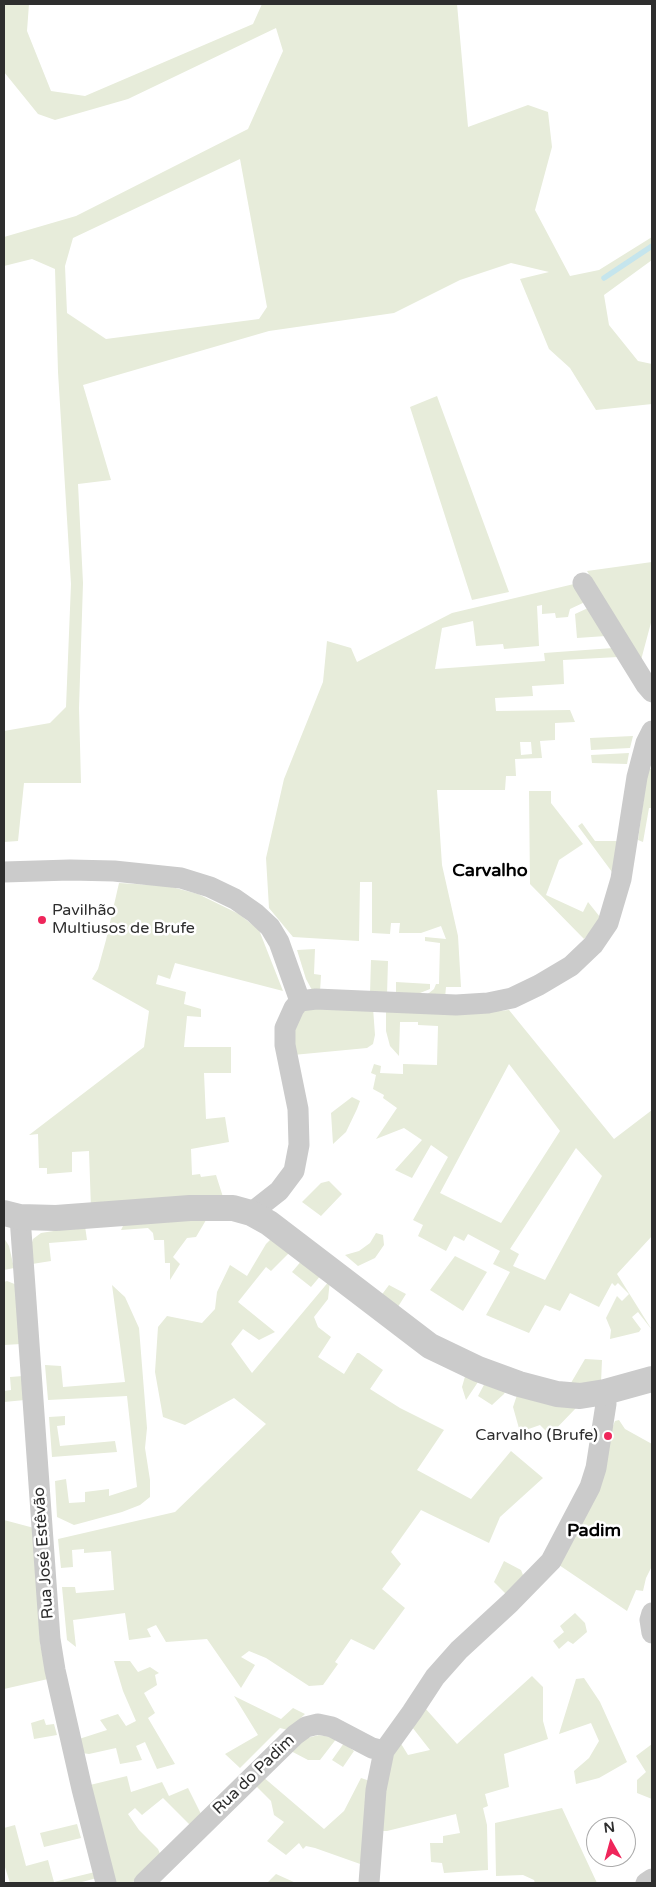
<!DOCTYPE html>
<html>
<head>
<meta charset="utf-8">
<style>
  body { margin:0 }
  #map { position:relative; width:656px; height:1887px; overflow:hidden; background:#fff; font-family:"Varela Round",sans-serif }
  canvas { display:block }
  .frame { position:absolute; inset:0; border:5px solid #2e2e2e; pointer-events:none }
  .north { position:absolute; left:586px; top:1817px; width:50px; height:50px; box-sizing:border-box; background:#fff; border:1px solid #ababab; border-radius:50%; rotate:353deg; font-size:14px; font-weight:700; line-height:20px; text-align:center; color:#2e2e2e }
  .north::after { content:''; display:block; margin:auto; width:18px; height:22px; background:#ef265b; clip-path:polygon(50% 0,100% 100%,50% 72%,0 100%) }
</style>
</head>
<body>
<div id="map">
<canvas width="656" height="1887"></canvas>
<div class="frame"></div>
<div class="north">N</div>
</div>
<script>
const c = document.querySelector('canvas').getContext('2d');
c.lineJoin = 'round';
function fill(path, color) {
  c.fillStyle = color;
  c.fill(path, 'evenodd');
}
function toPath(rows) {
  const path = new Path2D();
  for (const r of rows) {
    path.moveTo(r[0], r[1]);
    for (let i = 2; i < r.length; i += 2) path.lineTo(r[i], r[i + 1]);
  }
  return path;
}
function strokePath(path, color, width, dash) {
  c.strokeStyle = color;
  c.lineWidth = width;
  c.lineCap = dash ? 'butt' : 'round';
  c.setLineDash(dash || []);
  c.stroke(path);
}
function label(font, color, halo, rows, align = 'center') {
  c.font = font + ' "Varela Round",sans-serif';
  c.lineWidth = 5;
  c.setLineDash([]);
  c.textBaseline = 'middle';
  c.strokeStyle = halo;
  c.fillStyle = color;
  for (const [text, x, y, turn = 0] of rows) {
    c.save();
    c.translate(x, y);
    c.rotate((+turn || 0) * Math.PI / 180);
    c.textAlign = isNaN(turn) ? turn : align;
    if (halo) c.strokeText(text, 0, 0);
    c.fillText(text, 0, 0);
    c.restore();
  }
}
fill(toPath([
  [4,4,29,4,27,31,51,91,85,96,253,24,262,4,457,4,468,127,528,105,548,112,552,147,535,210,570,276,599,270,652,237,652,260,604,295,609,325,638,361,652,364,652,404,596,410,570,368,549,349,520,279,549,272,511,263,460,280,394,313,269,331,83,385,111,480,78,484,83,583,79,708,81,783,24,783,18,841,4,842,4,731,50,723,66,707,71,584,58,372,55,269,32,259,4,266,4,237,76,216,248,129,283,51,276,28,128,99,55,120,38,114,4,72],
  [240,159,267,307,259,319,106,339,67,313,65,266,73,238],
  [437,396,509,592,472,600,410,407],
  [652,562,652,619,641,660,587,571],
  [574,584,585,602,570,609,568,617,556,618,555,613,542,614,542,605,537,606,539,646,504,649,503,644,476,646,473,621,442,628,435,669,545,661,544,653,613,648,618,657,563,660,564,684,532,686,533,696,495,698,496,711,570,710,575,722,555,723,555,740,540,741,542,758,515,759,516,776,506,776,505,790,437,790,442,865,458,936,461,987,446,987,445,998,424,997,434,989,436,984,439,984,440,943,425,941,425,937,446,939,441,926,421,933,399,933,400,923,391,923,390,934,372,933,372,882,360,882,359,941,293,937,269,908,266,858,284,779,323,682,327,641,351,648,357,662,452,613],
  [520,742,531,742,532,754,521,755],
  [588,608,606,636,577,638,575,614],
  [633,736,630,748,591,750,590,738],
  [629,753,627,764,592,763,591,755],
  [648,768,652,769,652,808,649,808,643,842,638,840],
  [529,791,551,791,551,803,583,844,559,860,546,895,583,912,588,902,600,917,595,927,584,939,530,884],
  [582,823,595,841,618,841,612,872,578,826],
  [119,883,168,886,198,894,239,914,259,930,283,991,175,963,170,979,158,975,156,984,186,992,184,1004,201,1009,201,1017,187,1016,184,1047,231,1047,231,1073,204,1073,206,1119,225,1117,229,1142,191,1149,192,1175,200,1174,201,1177,216,1175,223,1197,91,1209,89,1151,72,1152,72,1172,47,1174,47,1168,39,1168,38,1134,29,1135,144,1047,149,1011,92,979,98,969,106,940],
  [315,949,314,974,321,975,320,992,312,990,306,979,297,950],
  [371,960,388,961,387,995,370,994],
  [396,982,430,984,430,989,420,993,396,995],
  [307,1007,373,1008,375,1035,373,1044,367,1048,293,1055,292,1029],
  [386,1008,477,1013,509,1010,614,1139,652,1110,652,1236,617,1274,652,1330,638,1312,632,1317,641,1329,639,1332,610,1339,611,1330,606,1318,617,1296,622,1301,629,1294,618,1283,615,1286,612,1283,599,1307,570,1293,560,1311,545,1305,529,1333,486,1315,510,1272,493,1264,500,1251,468,1234,464,1241,454,1236,446,1251,418,1236,423,1225,413,1220,448,1157,431,1145,412,1178,395,1170,422,1140,404,1128,376,1139,397,1108,383,1098,384,1095,373,1089,376,1075,371,1073,374,1064,381,1066,380,1073,403,1074,403,1064,437,1065,438,1026,418,1025,418,1022,400,1022,399,1056,390,1046,386,1031],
  [509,1064,560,1131,501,1223,440,1193],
  [576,1148,602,1176,545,1280,513,1266,519,1254,510,1249],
  [352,1097,360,1101,357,1109,346,1132,333,1144,331,1113],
  [329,1181,342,1194,321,1216,302,1202,321,1183],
  [209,1215,196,1237,187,1238,173,1257,180,1264,170,1280,170,1263,165,1263,164,1240,154,1240,153,1233,148,1228,121,1230,124,1224],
  [85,1226,87,1240,49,1243,51,1261,32,1264,30,1249,33,1239,41,1233],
  [376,1233,383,1235,384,1245,375,1258,358,1266,345,1255,359,1251,370,1243],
  [274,1236,292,1250,271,1271,266,1267,238,1302,275,1332,259,1340,243,1329,231,1344,252,1373,330,1280,328,1299,314,1317,318,1327,331,1337,318,1357,344,1374,357,1353,359,1353,383,1370,370,1389,400,1408,444,1430,417,1470,471,1499,511,1451,543,1478,500,1517,489,1543,421,1510,391,1552,401,1564,382,1589,405,1608,374,1650,351,1639,335,1662,338,1664,323,1685,309,1686,266,1658,249,1651,241,1657,255,1665,241,1688,207,1639,166,1642,156,1625,147,1629,151,1637,129,1640,125,1613,73,1620,76,1647,67,1640,62,1587,75,1587,76,1593,114,1590,111,1551,84,1553,84,1549,72,1550,73,1567,61,1568,58,1539,175,1512,266,1424,234,1398,185,1425,163,1417,155,1372,158,1327,167,1316,202,1323,215,1309,217,1292,230,1265,247,1276,266,1244],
  [4,1238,9,1246,14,1268,4,1270],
  [455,1256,487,1272,463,1311,430,1290],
  [303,1259,322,1274,311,1287,292,1272],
  [7,1281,17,1285,21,1344,4,1345,4,1282],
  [112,1285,125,1297,139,1328,147,1428,145,1448,150,1480,150,1497,140,1505,122,1512,74,1525,57,1517,55,1481,66,1479,69,1503,85,1502,85,1492,109,1489,109,1496,137,1487,127,1396,48,1400,45,1365,61,1366,63,1387,125,1382],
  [389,1285,406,1294,396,1310,380,1297],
  [585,1359,602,1360,601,1383,568,1388],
  [466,1373,480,1379,466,1400,462,1387],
  [23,1376,25,1400,4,1402,4,1391,11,1390,10,1377],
  [486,1381,507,1388,504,1394,492,1405,478,1396],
  [518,1392,576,1408,550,1435,540,1425,520,1432,513,1407],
  [65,1416,65,1425,57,1426,60,1446,115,1441,117,1452,52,1457,49,1417],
  [619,1420,625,1429,652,1444,652,1566,646,1578,643,1591,636,1590,627,1611,559,1565,612,1428,615,1421],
  [4,1520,34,1528,40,1643,48,1679,4,1689],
  [504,1561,521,1570,525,1580,508,1596,494,1582],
  [575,1613,585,1623,587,1632,573,1644,568,1641,559,1649,553,1641,564,1632,560,1626],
  [114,1661,130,1661,138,1672,150,1667,159,1673,155,1675,157,1685,144,1693,155,1713,148,1718,175,1764,157,1769,145,1742,136,1746,142,1760,120,1764,116,1748,89,1754,82,1753,79,1739,107,1730,100,1720,118,1714,126,1726,136,1721,123,1691],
  [532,1676,543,1687,543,1721,548,1739,504,1754,509,1787,485,1794,488,1806,483,1808,487,1825,488,1870,444,1873,442,1863,431,1862,430,1843,443,1843,443,1836,460,1833,456,1814,387,1831,379,1831,391,1753,400,1742,408,1755,430,1750,412,1727,425,1708,457,1744],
  [584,1678,600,1702,627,1762,599,1778,576,1784,574,1771,589,1758,599,1741,591,1723,559,1734,576,1679],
  [234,1696,281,1719,293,1708,305,1714,288,1730,280,1728,240,1768,225,1754,258,1735],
  [44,1719,46,1725,54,1724,57,1735,34,1739,31,1723],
  [319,1735,337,1738,320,1760,308,1760,289,1750,303,1739],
  [344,1743,354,1751,343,1767,332,1760],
  [652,1744,652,1799,637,1793,637,1780,646,1772,636,1756],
  [127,1776,131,1792,162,1782,169,1796,188,1788,202,1816,191,1826,163,1798,142,1815,135,1808,128,1814,139,1830,158,1849,161,1856,132,1883,119,1883,115,1882,90,1785],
  [262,1776,324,1829,344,1811,361,1778,370,1781,363,1865,315,1848,306,1846,303,1849,299,1843,286,1855,267,1841,284,1822,274,1815,271,1801,254,1784],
  [562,1808,597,1883,535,1883,534,1880,523,1875,496,1876,495,1823],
  [77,1824,81,1838,44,1847,40,1833],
  [15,1825,26,1866,48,1860,54,1882,95,1872,97,1878,78,1883,10,1883,4,1864,4,1828],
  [276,1874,296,1883,267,1883]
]), '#e7ecda');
strokePath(toPath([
  [604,278,652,246]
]), '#c5e5ed', 5.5);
strokePath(toPath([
  [583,583,646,685,652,692],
  [4,872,70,870,114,871,181,878,210,887,235,899,255,913,270,927,279,942,300,1001],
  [251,1213,279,1191,294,1171,299,1145,298,1109,285,1045,285,1028,294,1008,300,1001,316,999,456,1005,488,1003,512,998,539,985,571,966,593,945,608,923,621,879,637,777,646,743,652,731],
  [20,1217,50,1639,55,1670,82,1789,106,1883],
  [652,1613,650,1620,652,1633],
  [144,1883,295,1735,306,1727,318,1724,332,1727,372,1748,384,1751],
  [369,1883,376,1790,384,1751,412,1712,435,1677,459,1650,510,1603,551,1561,590,1487,596,1468,606,1404,605,1392],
  [646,1883,652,1879]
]), '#cbcbcb', 21);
strokePath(toPath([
  [4,1213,20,1217,56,1218,190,1208,233,1208,251,1213,269,1223,430,1346,478,1369,519,1384,557,1394,580,1396,605,1392,652,1379]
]), '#cbcbcb', 26);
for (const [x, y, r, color] of [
  [42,920,5,"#ef265b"],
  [608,1436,5,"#ef265b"]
]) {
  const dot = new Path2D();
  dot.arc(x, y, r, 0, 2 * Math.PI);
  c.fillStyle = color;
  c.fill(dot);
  strokePath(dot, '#fff', 2);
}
label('16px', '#2e2e2e', '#fff', [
  ["Pavilhão",52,911],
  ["Multiusos de Brufe",52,929],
  ["Carvalho (Brufe)",598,1436,"right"]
], 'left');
label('16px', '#2e2e2e', '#fff', [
  ["Rua José Estêvão",44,1553,-94],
  ["Rua do Padim",254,1775,-44]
]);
label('bold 18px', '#000', '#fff', [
  ["Carvalho",490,871],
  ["Padim",594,1531]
]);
</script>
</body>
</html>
